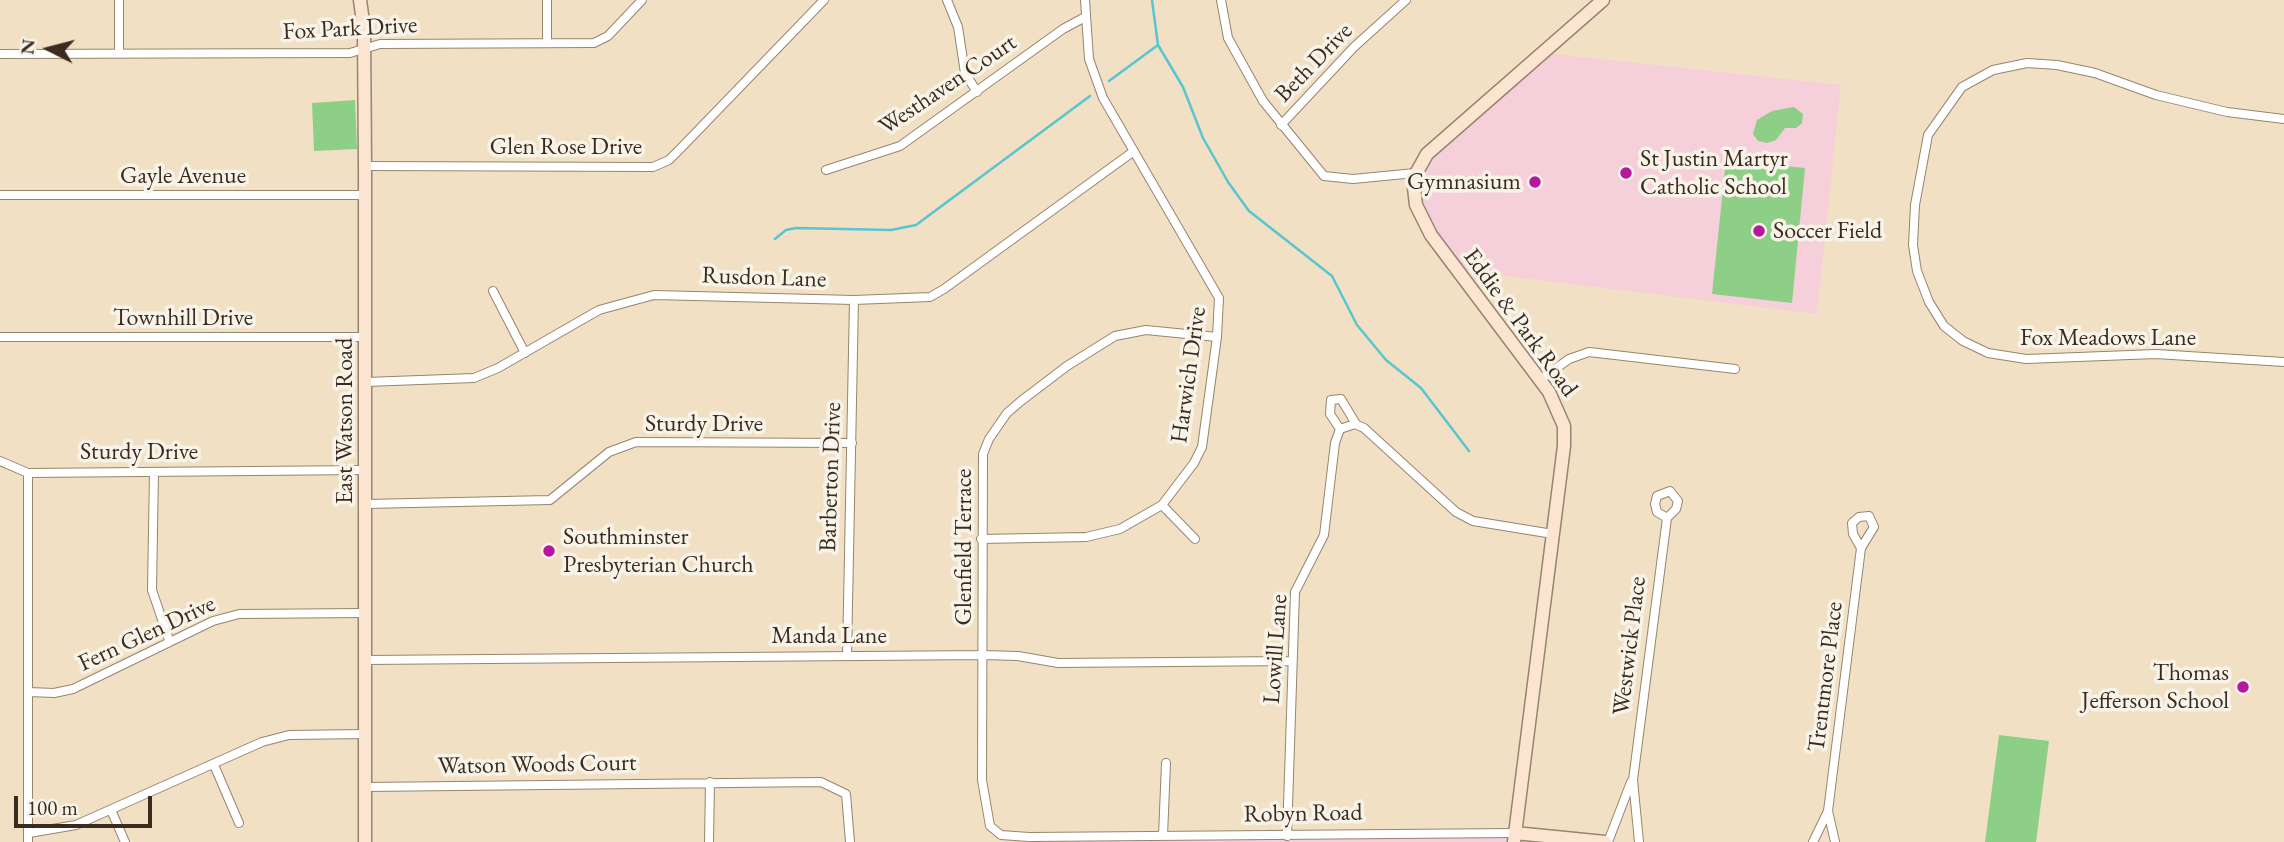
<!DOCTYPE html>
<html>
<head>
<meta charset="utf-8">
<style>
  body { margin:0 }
  #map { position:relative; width:2284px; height:842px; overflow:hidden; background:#f1e0c3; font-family:"EB Garamond",serif }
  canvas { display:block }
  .north { position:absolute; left:14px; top:14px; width:70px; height:70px; -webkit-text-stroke:5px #f7f3e8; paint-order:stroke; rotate:276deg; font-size:19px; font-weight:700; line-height:28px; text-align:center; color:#3b2a1e }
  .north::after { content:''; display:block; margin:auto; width:24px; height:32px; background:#3b2a1e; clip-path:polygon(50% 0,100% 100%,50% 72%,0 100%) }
  .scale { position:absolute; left:14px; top:796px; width:138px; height:32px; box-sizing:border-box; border:4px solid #3b2a1e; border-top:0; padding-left:9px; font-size:21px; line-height:24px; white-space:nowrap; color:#3b2a1e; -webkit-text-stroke:5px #f7f3e8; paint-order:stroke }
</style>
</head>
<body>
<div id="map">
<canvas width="2284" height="842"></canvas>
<div class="north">N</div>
<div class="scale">100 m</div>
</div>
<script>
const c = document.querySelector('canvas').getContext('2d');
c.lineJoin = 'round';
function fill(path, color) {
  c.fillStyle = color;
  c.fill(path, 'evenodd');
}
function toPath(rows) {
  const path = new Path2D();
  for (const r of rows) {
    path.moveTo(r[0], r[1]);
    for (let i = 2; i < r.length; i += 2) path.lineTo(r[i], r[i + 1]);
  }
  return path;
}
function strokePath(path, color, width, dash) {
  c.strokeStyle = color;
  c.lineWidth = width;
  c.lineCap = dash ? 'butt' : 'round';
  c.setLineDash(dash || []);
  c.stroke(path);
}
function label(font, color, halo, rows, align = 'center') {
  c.font = font + ' "EB Garamond",serif';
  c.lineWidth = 7;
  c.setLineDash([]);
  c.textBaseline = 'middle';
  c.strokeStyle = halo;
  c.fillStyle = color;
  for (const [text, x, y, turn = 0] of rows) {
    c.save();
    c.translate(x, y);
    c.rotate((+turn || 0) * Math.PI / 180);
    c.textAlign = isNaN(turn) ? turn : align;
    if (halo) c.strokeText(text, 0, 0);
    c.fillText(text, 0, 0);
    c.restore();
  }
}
fill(toPath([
  [1553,54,1841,85,1817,314,1465,271,1431,225,1417,184,1425,162],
  [1515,833,1513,842,1044,842]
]), '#f5cfda');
fill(toPath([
  [355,100,357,149,314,151,312,103],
  [1794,107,1803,114,1802,123,1796,128,1785,128,1776,140,1767,143,1758,141,1753,134,1757,120,1772,111],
  [1726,160,1805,168,1792,303,1712,294],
  [1999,735,2049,741,2036,842,1985,842]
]), '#8dcf87');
strokePath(toPath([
  [1152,0,1158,45,1183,87,1203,138,1228,182,1249,211,1332,276,1357,325,1386,360,1421,388,1469,451],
  [1109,81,1158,45],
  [775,239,786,230,796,228,891,230,916,225,1090,96]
]), '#58c5d0', 2.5);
const street = toPath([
  [119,0,119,53],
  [947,0,958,27,965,73,977,92],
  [1221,0,1228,38,1263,101,1324,176,1353,179,1415,173],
  [547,43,547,0],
  [0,54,350,53,380,44,594,43,608,36,642,0],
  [2284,119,2227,112,2156,95,2095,73,2057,65,2027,63,1993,70,1962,87,1928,135,1915,205,1913,245,1917,271,1929,302,1944,326,1963,341,1988,353,2026,359,2156,354,2284,362],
  [1281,125,1354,47,1406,0],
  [365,166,653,167,669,160,681,148,824,0],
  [826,170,900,146,1063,29,1085,17],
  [0,195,365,195],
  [493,291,525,353],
  [0,337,366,337],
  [1217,337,1146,330,1115,336,1067,366,1021,401,1007,413,989,439,983,454,982,780,990,826,1001,835,1029,837,1515,833],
  [1540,380,1569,359,1589,352,1735,369],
  [366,382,474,378,498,368,599,310,654,295,854,300,930,297,944,289,1134,151],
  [1340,429,1330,414,1331,400,1341,399,1356,424],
  [0,461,28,473,366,470],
  [154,472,152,590,169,640],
  [28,473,28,842],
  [366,504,550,500,609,452,636,442,852,443],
  [1162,505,1195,539],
  [981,539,1086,537,1120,529,1162,505,1194,463,1202,447,1217,337,1219,298,1103,98,1089,59,1085,0],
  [847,655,854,300],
  [365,660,984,655,1018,656,1058,663,1292,661],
  [29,692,54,693,73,689,213,621,239,614,365,613],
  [214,765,239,823],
  [365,787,821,782,846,794,850,842],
  [111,810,125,842],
  [1828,811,1835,842],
  [29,833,76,825,262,742,289,735,365,734],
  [1163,836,1166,763],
  [1287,836,1295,592,1324,535,1335,443,1340,429,1355,424,1364,428,1456,512,1473,521,1553,534],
  [709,842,710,782],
  [1608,842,1631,782],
  [1639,842,1633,780,1667,518,1676,509,1678,501,1670,491,1657,496,1655,504,1657,512,1667,518],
  [1813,842,1828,811,1861,548,1874,527,1869,516,1859,517,1852,523,1853,534,1861,548]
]);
const secondary = toPath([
  [360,0,364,29,365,166,365,842],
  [1515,833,1605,842],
  [1514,842,1564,446,1564,426,1549,392,1431,235,1416,205,1413,179,1427,154,1603,0]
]);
strokePath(street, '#968570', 10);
strokePath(secondary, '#968570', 15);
strokePath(street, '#fff', 8);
strokePath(secondary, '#fce5d0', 12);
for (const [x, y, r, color] of [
  [1626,173,7,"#b5179e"],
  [1535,182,7,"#b5179e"],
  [1759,231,7,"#b5179e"],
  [549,551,7,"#b5179e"],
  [2243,687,7,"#b5179e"]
]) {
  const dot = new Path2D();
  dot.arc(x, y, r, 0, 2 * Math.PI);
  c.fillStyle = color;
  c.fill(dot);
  strokePath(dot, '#f7f3e8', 2.5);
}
label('24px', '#3b2a1e', '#f7f3e8', [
  ["Fox Park Drive",350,29,-3],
  ["Beth Drive",1314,63,-46],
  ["Westhaven Court",948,85,-34],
  ["Glen Rose Drive",566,147],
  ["Gayle Avenue",183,176],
  ["Rusdon Lane",764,278,2],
  ["Townhill Drive",183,318],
  ["Eddie & Park Road",1520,323,54],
  ["Fox Meadows Lane",2108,338],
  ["Harwich Drive",1189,375,-82],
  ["East Watson Road",345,421,-90],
  ["Sturdy Drive",704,424],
  ["Sturdy Drive",139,452],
  ["Barberton Drive",831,477,-88],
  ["Glenfield Terrace",964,547,-90],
  ["Fern Glen Drive",147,634,-25],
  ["Manda Lane",829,636],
  ["Westwick Place",1630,646,-83],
  ["Lowill Lane",1276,649,-86],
  ["Trentmore Place",1826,677,-83],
  ["Watson Woods Court",537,765,-1],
  ["Robyn Road",1303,814,-1]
]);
label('24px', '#3b2a1e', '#f7f3e8', [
  ["St Justin Martyr",1640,159],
  ["Catholic School",1640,187],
  ["Gymnasium",1521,182,"right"],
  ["Soccer Field",1773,231],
  ["Southminster",563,537],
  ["Presbyterian Church",563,565],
  ["Thomas",2229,673,"right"],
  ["Jefferson School",2229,701,"right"]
], 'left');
</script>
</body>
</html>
